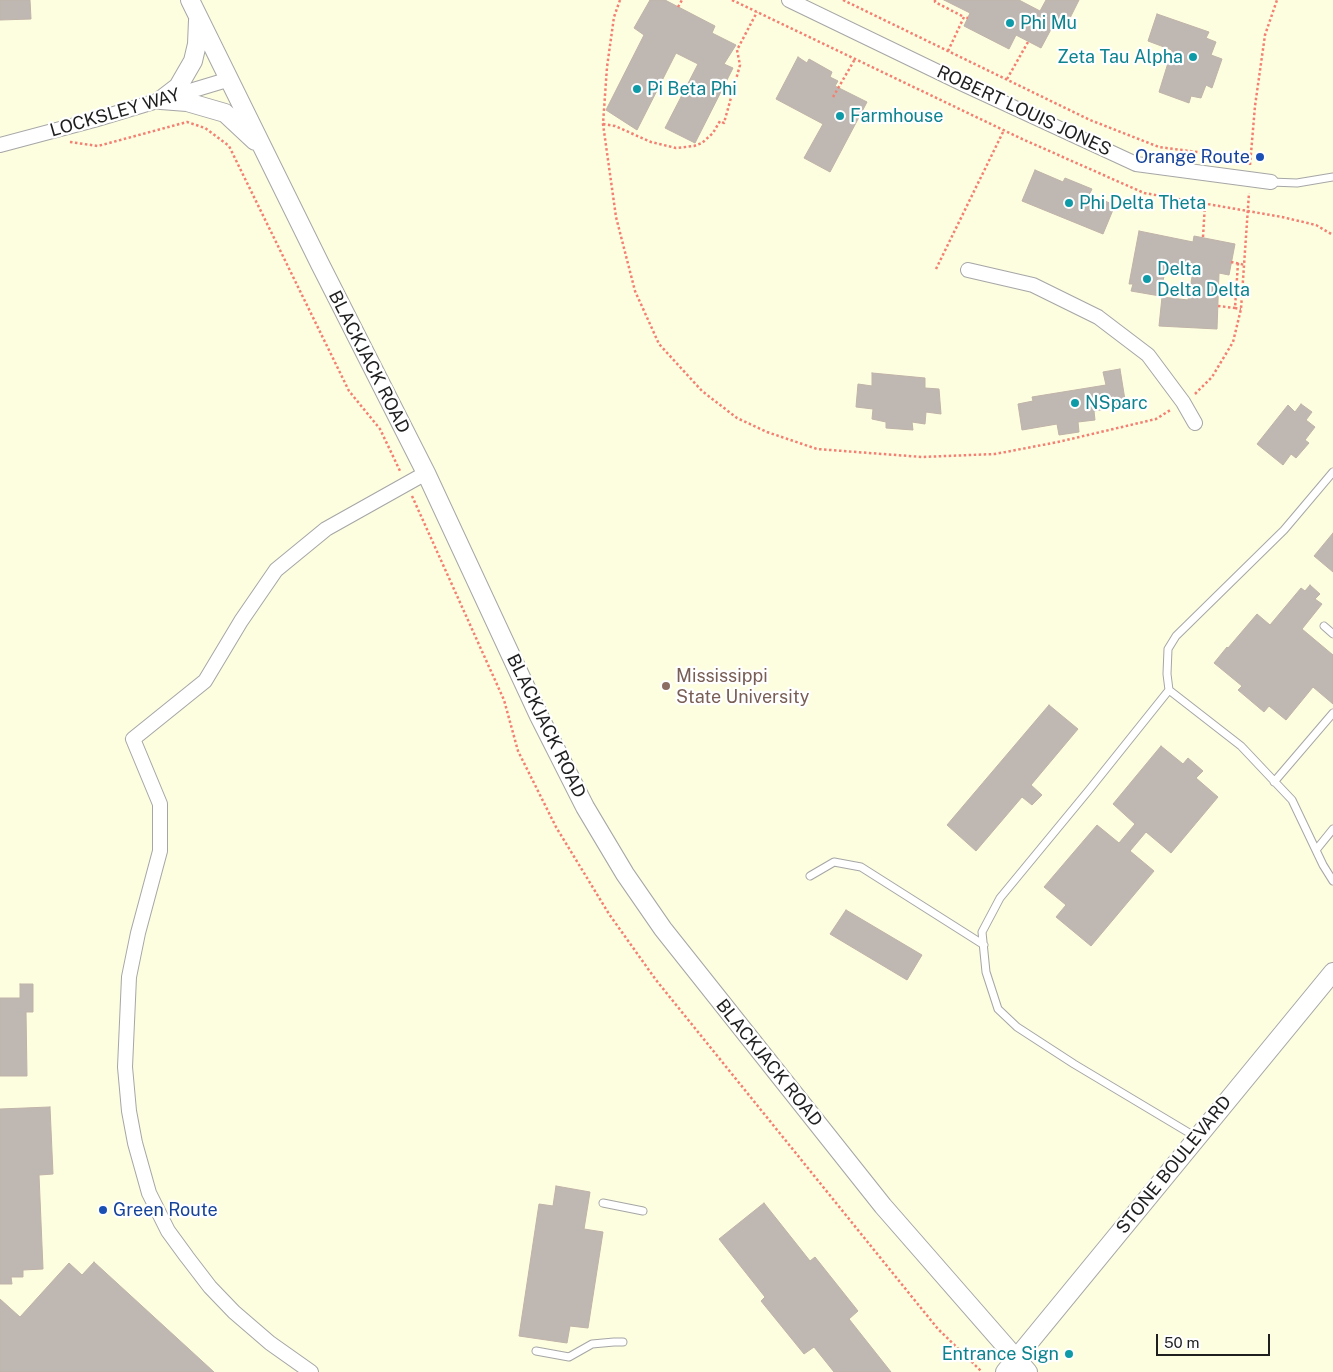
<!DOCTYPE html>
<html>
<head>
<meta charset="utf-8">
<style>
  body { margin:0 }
  #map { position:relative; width:1333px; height:1372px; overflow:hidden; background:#efece5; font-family:"Public Sans",sans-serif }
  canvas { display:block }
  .scale { position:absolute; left:1156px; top:1334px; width:114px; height:22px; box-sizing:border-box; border:2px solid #1f1f1f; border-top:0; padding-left:6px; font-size:15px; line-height:18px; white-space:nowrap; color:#1f1f1f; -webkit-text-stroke:4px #fff; paint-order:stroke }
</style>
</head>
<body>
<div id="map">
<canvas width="1333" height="1372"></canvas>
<div class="scale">50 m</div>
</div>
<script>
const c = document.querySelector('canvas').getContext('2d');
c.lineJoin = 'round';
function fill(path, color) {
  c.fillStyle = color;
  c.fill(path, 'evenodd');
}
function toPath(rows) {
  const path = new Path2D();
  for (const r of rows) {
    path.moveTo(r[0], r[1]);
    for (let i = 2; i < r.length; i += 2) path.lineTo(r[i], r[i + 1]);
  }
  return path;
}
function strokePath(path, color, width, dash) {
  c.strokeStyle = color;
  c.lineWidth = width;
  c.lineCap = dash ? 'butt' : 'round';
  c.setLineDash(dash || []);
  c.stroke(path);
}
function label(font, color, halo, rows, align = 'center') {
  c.font = font + ' "Public Sans",sans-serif';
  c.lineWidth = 4.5;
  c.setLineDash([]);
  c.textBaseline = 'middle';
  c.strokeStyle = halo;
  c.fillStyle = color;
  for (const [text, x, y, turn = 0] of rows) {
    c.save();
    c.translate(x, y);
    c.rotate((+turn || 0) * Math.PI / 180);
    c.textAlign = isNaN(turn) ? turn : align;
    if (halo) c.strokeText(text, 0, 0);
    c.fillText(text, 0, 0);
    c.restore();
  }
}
fill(toPath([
  [0,0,1333,0,1333,1372,0,1372]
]), '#fdfde0');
const building = toPath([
  [0,0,30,0,31,19,0,20,0,0],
  [650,0,665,0,715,26,712,33,736,45,724,64,733,68,695,143,665,128,698,64,676,53,637,130,606,110,644,35,634,28,650,0],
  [944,0,1019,0,1040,11,1046,0,1079,0,1066,26,1056,20,1041,48,1016,35,1009,49,964,26,970,13,944,0],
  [1157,14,1209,32,1206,38,1216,42,1211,55,1222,59,1212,88,1206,85,1201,98,1191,96,1189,103,1159,92,1172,50,1148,41,1157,14],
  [798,57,807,63,809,59,832,72,830,77,838,81,835,86,867,102,830,172,804,158,823,124,776,99,798,57],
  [1035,170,1063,182,1065,178,1092,189,1089,195,1115,205,1103,234,1022,201,1035,170],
  [1139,231,1193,242,1194,236,1235,244,1229,275,1219,273,1217,329,1159,326,1162,297,1188,300,1193,271,1166,266,1160,296,1131,291,1133,284,1129,284,1139,231],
  [1120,369,1126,406,1094,411,1095,420,1078,422,1079,432,1059,435,1057,424,1022,430,1018,404,1033,401,1032,397,1106,385,1103,372,1120,369],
  [872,373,925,378,925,388,939,389,941,414,926,412,925,424,912,422,913,430,886,428,886,422,872,419,873,409,856,407,858,384,872,386,872,373],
  [1301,404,1312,412,1306,420,1315,427,1305,440,1309,443,1296,458,1291,454,1283,465,1257,444,1288,405,1295,412,1301,404],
  [1333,533,1333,572,1314,556,1333,533],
  [1310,585,1320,594,1315,599,1322,604,1302,629,1333,655,1333,704,1313,687,1286,720,1269,706,1264,712,1238,690,1242,686,1214,663,1227,647,1228,648,1257,614,1270,625,1301,588,1305,591,1310,585],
  [1049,705,1078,729,1031,785,1042,795,1032,805,1022,797,976,851,947,825,1049,705],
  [1161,746,1183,764,1188,758,1203,771,1196,778,1218,797,1171,853,1146,832,1130,851,1154,871,1091,946,1056,917,1066,905,1044,887,1097,825,1119,843,1135,824,1113,804,1161,746],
  [846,910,922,955,907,980,830,934,846,910],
  [20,984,33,984,33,1012,26,1012,27,1076,0,1076,0,998,20,998,20,984],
  [50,1107,53,1174,39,1175,43,1269,23,1270,23,1277,11,1277,12,1284,0,1284,0,1109,50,1107],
  [556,1186,590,1192,584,1229,603,1232,588,1328,570,1326,567,1343,519,1336,539,1204,553,1206,556,1186],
  [764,1203,810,1261,815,1257,858,1311,849,1319,891,1372,834,1372,814,1347,804,1354,761,1301,765,1297,719,1239,764,1203],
  [94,1262,214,1372,0,1372,0,1299,20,1317,69,1263,82,1275,94,1262]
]);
fill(building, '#bfb8b2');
strokePath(building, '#c0b3a8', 1);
const service = toPath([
  [1271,182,1297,183,1333,177],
  [1333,472,1284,530,1176,636,1168,649,1167,674,1169,690,1241,746,1292,800,1323,865,1333,881],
  [1324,626,1333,634],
  [1169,690,1089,790,1000,898,982,932,986,972,998,1009,1017,1027,1074,1064,1196,1137],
  [1274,782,1333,713],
  [1316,850,1333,829],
  [810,876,834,862,861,867,984,945],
  [603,1203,643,1211],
  [536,1351,569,1357,592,1344,614,1342,623,1342]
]);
const minor = toPath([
  [789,0,963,84,1136,164,1271,182],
  [0,145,94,120,230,79],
  [968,270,1033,285,1098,317,1148,355,1183,402,1195,423],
  [311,1372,270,1343,234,1312,210,1287,187,1257,168,1231,149,1193,135,1143,129,1111,125,1067,129,977,138,933,160,851,160,804,133,739,205,681,241,621,276,570,326,529,426,473]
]);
const tertiary = toPath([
  [190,0,320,264,426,473,539,716,585,807,625,874,663,929,883,1206,1028,1372],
  [161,100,187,102,225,113,255,141],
  [161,100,178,87,193,61,197,44,198,20],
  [1005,1372,1333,972]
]);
strokePath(service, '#a6a6a6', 9);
strokePath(minor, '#a6a6a6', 16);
strokePath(tertiary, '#a6a6a6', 20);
strokePath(toPath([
  [620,0,614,17,607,67,603,124,616,217,635,291,659,344,702,391,737,418,767,432,817,449,922,457,995,454,1058,442,1156,419,1172,409],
  [732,0,1020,138,1144,193,1282,217,1316,225,1333,235],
  [843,0,1090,120,1159,147,1250,159],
  [935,0,935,2,964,17],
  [678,7,682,0],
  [948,51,964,17,968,18],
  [1007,79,1028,42],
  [833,97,855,59],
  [603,124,615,126,651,142,676,148,694,146,702,143,713,133,720,121,724,123,740,65,737,50,757,12],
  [70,142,98,146,187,122,205,128,229,146,349,391,380,429,401,473],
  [1250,165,1255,106,1265,35,1277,0],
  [1203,237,1205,204],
  [1231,262,1245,265],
  [1238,263,1235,308,1241,309],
  [936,269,1004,130],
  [1218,306,1235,308],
  [1195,394,1212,377,1233,342,1241,309,1249,193],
  [412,496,504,700,518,751,556,827,609,914,656,980,908,1292,938,1329,982,1372]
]), '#f38072', 2.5, [2.5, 2.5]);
strokePath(service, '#fff', 7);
strokePath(minor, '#fff', 14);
strokePath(tertiary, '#fff', 18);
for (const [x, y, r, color] of [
  [1010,23,5,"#0f9aa8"],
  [1193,57,5,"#0f9aa8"],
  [637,89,5,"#0f9aa8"],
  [840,116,5,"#0f9aa8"],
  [1260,157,5,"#1a4fb4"],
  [1069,203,5,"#0f9aa8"],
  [1147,279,5,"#0f9aa8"],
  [1075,403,5,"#0f9aa8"],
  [666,686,5,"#8d6e63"],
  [103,1210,5,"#1a4fb4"],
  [1069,1354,5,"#0f9aa8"]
]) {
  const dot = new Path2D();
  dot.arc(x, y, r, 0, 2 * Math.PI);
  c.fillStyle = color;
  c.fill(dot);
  strokePath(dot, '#fff', 2);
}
label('18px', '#0d838f', '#fff', [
  ["Phi Mu",1020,23],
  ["Zeta Tau Alpha",1183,57,"right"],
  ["Pi Beta Phi",647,89],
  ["Farmhouse",850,116],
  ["Phi Delta Theta",1079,203],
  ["Delta",1157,269],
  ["Delta Delta",1157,290],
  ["NSparc",1085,403],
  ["Entrance Sign",1059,1354,"right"]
], 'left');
label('18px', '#1f1f1f', '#fff', [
  ["ROBERT LOUIS JONES",1024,111,25],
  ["LOCKSLEY WAY",115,113,-16],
  ["BLACKJACK ROAD",369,362,63],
  ["BLACKJACK ROAD",546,726,64],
  ["BLACKJACK ROAD",769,1063,51],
  ["STONE BOULEVARD",1174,1165,-51]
]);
label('18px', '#164399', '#fff', [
  ["Orange Route",1250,157],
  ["Green Route",113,1210,"left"]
], 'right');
label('18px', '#785e54', '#fff', [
  ["Mississippi",676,676],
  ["State University",676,697]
], 'left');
</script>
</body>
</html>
